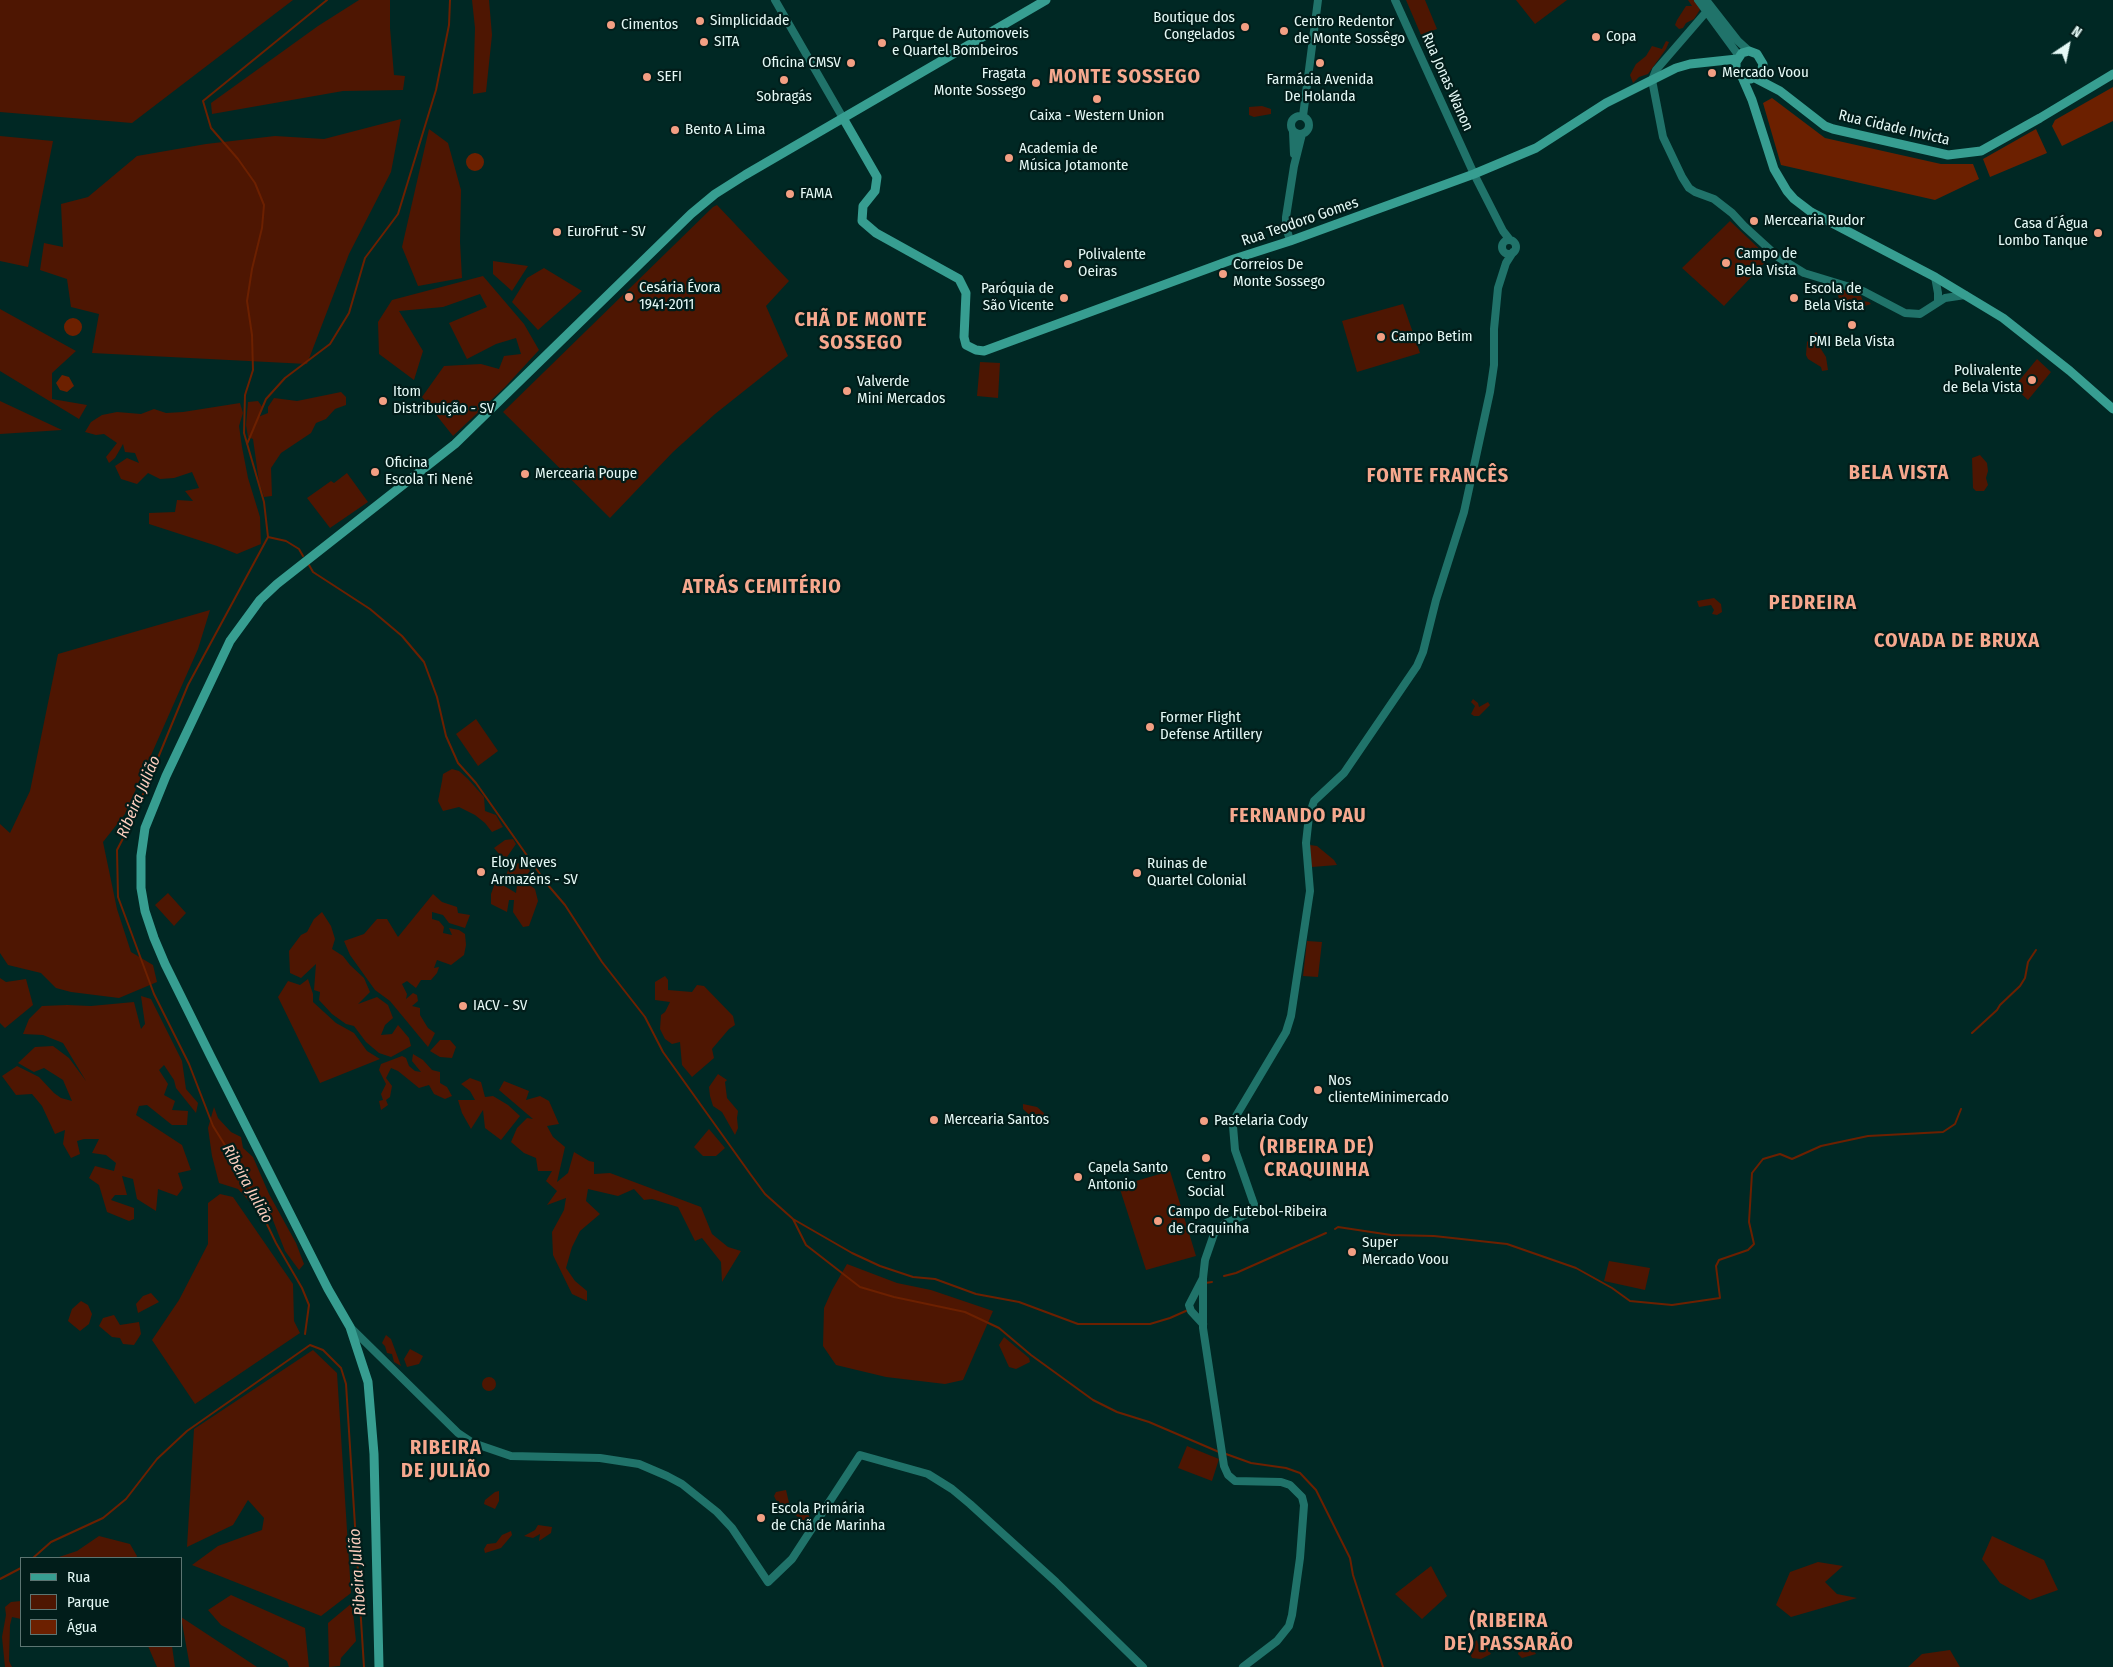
<!DOCTYPE html>
<html>
<head>
<meta charset="utf-8">
<style>
  body { margin:0 }
  #map { position:relative; width:2113px; height:1667px; overflow:hidden; background:#002824; font-family:"Fira Sans Condensed",sans-serif }
  canvas { display:block }
  .legend { position:absolute; left:20px; top:1557px; width:162px; height:90px; box-sizing:border-box; background:#011d1a; border:1px solid #5c7572; margin:0; padding:6px 9px; list-style:none; font-size:15px; color:#e5f9f6 }
  .legend li { display:flex; align-items:center; gap:10px; height:25px }
  .legend b { width:25px; border:1px solid #5c7572 }
  .north { position:absolute; left:2043px; top:20px; width:50px; height:50px; -webkit-text-stroke:4px #011d1a; paint-order:stroke; rotate:34deg; font-size:14px; font-weight:700; line-height:20px; text-align:center; color:#e5f9f6 }
  .north::after { content:''; display:block; margin:auto; width:18px; height:22px; background:#e5f9f6; clip-path:polygon(50% 0,100% 100%,50% 72%,0 100%) }
</style>
</head>
<body>
<div id="map">
<canvas width="2113" height="1667"></canvas>
<ul class="legend">
<li><b style="height:6px;background:#379e91"></b>Rua</li>
<li><b style="height:14px;background:#4e1602"></b>Parque</li>
<li><b style="height:14px;background:#6c2000"></b>Água</li>
</ul>
<div class="north">N</div>
</div>
<script>
const c = document.querySelector('canvas').getContext('2d');
c.lineJoin = 'round';
function fill(path, color) {
  c.fillStyle = color;
  c.fill(path, 'evenodd');
}
function toPath(rows) {
  const path = new Path2D();
  for (const r of rows) {
    if (r.length === 3) {
      path.moveTo(r[0] + r[2], r[1]);
      path.arc(r[0], r[1], r[2], 0, 2 * Math.PI);
      continue;
    }
    path.moveTo(r[0], r[1]);
    for (let i = 2; i < r.length; i += 2) path.lineTo(r[i], r[i + 1]);
  }
  return path;
}
function strokePath(path, color, width, dash) {
  c.strokeStyle = color;
  c.lineWidth = width;
  c.lineCap = dash ? 'butt' : 'round';
  c.setLineDash(dash || []);
  c.stroke(path);
}
function label(font, color, halo, rows, align = 'center') {
  c.font = font + ' "Fira Sans Condensed",sans-serif';
  c.lineWidth = 4.5;
  c.setLineDash([]);
  c.textBaseline = 'middle';
  c.strokeStyle = halo;
  c.fillStyle = color;
  for (const [text, x, y, turn = 0] of rows) {
    c.save();
    c.translate(x, y);
    c.rotate((+turn || 0) * Math.PI / 180);
    c.textAlign = isNaN(turn) ? turn : align;
    if (halo) c.strokeText(text, 0, 0);
    c.fillText(text, 0, 0);
    c.restore();
  }
}
fill(toPath([
  [0,0,293,0,132,123,0,112],
  [359,0,390,0,390,28,394,75,405,76,403,90,343,91,212,114,211,103,318,26],
  [472,0,489,0,492,35,486,92,473,94,475,28],
  [1406,0,1425,0,1437,29,1421,35],
  [1516,0,1567,0,1535,24],
  [1688,0,1696,0,1701,8,1694,19,1686,23,1683,28,1679,29,1675,25,1677,20,1686,6,1692,6],
  [1666,41,1669,42,1666,49,1648,74,1639,77,1633,83,1630,75,1636,64,1646,56,1652,46,1662,49],
  [1262,106,1271,109,1271,114,1254,117,1249,115,1249,107],
  [401,119,391,172,349,254,307,364,92,353,99,314,71,307,67,279,40,270,44,243,63,247,61,204,88,197,137,156,206,144,275,136,324,139],
  [429,129,448,143,461,190,460,242,462,278,418,286,402,247],
  [0,136,53,141,28,267,0,261],
  [717,205,789,281,766,306,788,356,715,414,673,452,610,518,503,412,713,207],
  [1730,221,1769,258,1724,306,1682,268],
  [493,261,528,266,512,291,493,274],
  [544,268,582,291,538,330,512,302,527,278],
  [483,276,524,324,539,350,505,387,453,436,422,397,444,366,481,364,499,369,504,356,521,354,516,338,496,344,467,359,449,323,487,307,480,294,443,307,399,311,423,351,414,380,379,354,378,322,392,300],
  [1836,287,1849,292,1854,296,1861,296,1863,301,1869,302,1871,304,1856,309,1852,308,1851,299,1843,301,1839,299],
  [1403,304,1420,353,1357,372,1342,321],
  [0,309,76,351,52,373,52,399,87,405,79,419,0,371],
  [1816,332,1823,339,1822,343,1819,346,1826,357,1828,370,1822,371,1821,367,1808,359,1806,355,1807,342],
  [2037,359,2051,372,2028,400,2014,387],
  [980,362,1000,363,998,398,977,396],
  [341,392,346,397,346,405,335,409,326,419,316,423,311,433,281,453,271,468,272,496,264,497,259,482,253,439,248,437,246,425,248,402,258,401,263,408,258,417,268,413,268,407,274,398,297,401],
  [0,401,62,430,0,434],
  [240,403,243,413,239,426,242,447,248,478,260,517,261,544,237,554,217,546,149,524,149,513,175,512,177,500,193,501,185,491,199,488,192,472,174,478,160,479,148,473,137,484,121,479,115,466,127,458,139,463,135,453,125,452,123,444,115,458,109,463,106,457,117,443,104,434,96,435,85,432,91,422,102,415,117,412,141,414,154,409,166,413,183,412],
  [1980,455,1987,463,1988,471,1986,478,1988,485,1984,491,1976,491,1973,488,1972,458],
  [347,473,368,502,330,528,307,498,331,481,334,483],
  [1714,598,1721,604,1722,612,1717,615,1712,614,1714,610,1711,605,1699,607,1697,601],
  [210,610,198,649,125,814,103,842,117,909,131,952,153,965,157,982,119,998,71,992,56,988,41,973,8,965,0,953,0,824,10,833,30,791,58,654],
  [1473,699,1478,703,1479,707,1488,702,1490,705,1479,716,1474,716,1471,714,1475,706,1471,702],
  [476,719,498,751,478,766,456,734],
  [452,769,459,771,468,779,484,797,485,811,496,815,503,827,492,832,485,823,475,815,459,807,443,811,438,801,442,781,443,774],
  [513,839,516,844,507,857,500,855,494,848,505,840],
  [1310,845,1317,846,1334,860,1337,865,1312,867,1310,865],
  [521,855,530,871,526,876,515,874,535,889,538,901,529,926,523,927,513,912,514,900,509,900,507,912,491,904,491,894,495,883,501,884,516,893,517,885,511,884,505,879,510,864,520,863],
  [168,893,186,913,174,926,155,905],
  [433,894,442,902,457,907,458,913,470,915,465,928,449,923,443,915,432,912,432,919,439,921,444,927,443,933,452,935,449,928,459,930,465,934,466,945,464,955,451,965,437,960,434,968,439,967,437,973,431,980,421,980,416,988,407,981,402,984,407,994,406,999,413,993,417,995,418,1001,412,1006,420,1008,420,1015,428,1028,435,1033,428,1047,390,1001,375,990,350,955,344,941,364,934,377,919,387,919,398,937],
  [322,912,331,926,335,939,332,949,343,956,350,965,364,978,370,992,358,1004,377,997,388,1005,393,1018,385,1025,381,1035,392,1034,398,1025,409,1038,411,1046,391,1057,379,1053,366,1042,354,1026,346,1024,332,1014,319,1000,320,992,314,990,316,964,301,978,290,973,289,951,301,935,307,932,314,919],
  [1307,941,1322,942,1318,977,1303,976],
  [665,976,668,980,668,990,692,992,697,985,704,986,733,1016,735,1025,729,1029,712,1049,714,1058,692,1077,682,1065,680,1042,672,1044,665,1039,660,1029,661,1015,665,1012,670,1002,655,1000,655,982],
  [0,978,6,982,26,979,33,1005,5,1028,0,1023],
  [308,979,313,994,313,1002,336,1023,354,1033,367,1051,380,1059,320,1083,278,997,288,981,300,985],
  [141,996,151,999,182,1061,186,1089,198,1103,196,1113,176,1088,174,1080,164,1065,159,1070,168,1084,164,1095,175,1101,172,1110,188,1111,187,1125,172,1125,147,1105,139,1106,136,1115,182,1145,191,1170,178,1173,183,1188,177,1196,158,1189,156,1211,137,1199,133,1179,122,1176,127,1195,115,1195,111,1200,134,1208,134,1219,129,1221,107,1212,99,1185,89,1178,95,1166,114,1171,116,1163,106,1155,92,1153,99,1139,84,1139,77,1141,80,1154,71,1158,63,1144,65,1130,55,1134,42,1106,32,1094,16,1095,2,1076,17,1066,39,1077,54,1093,61,1098,72,1101,63,1080,44,1068,34,1072,18,1063,35,1047,53,1046,69,1058,86,1081,63,1043,43,1035,23,1034,29,1019,42,1006,67,1005,91,1006,134,1002,141,1029,145,1024],
  [440,1040,450,1040,456,1047,452,1058,440,1057,430,1051],
  [413,1054,423,1060,432,1070,440,1072,440,1083,447,1087,452,1096,445,1099,434,1094,429,1085,419,1088,398,1071,391,1068,386,1078,392,1086,390,1097,386,1100,388,1105,381,1110,379,1101,383,1100,381,1094,386,1084,379,1070,381,1064,402,1056,406,1058,409,1066,415,1071,421,1072,412,1061],
  [718,1074,727,1080,725,1082,727,1098,738,1111,737,1118,738,1128,735,1135,722,1112,713,1106,710,1096,709,1087],
  [470,1078,481,1082,485,1097,493,1096,508,1105,520,1116,501,1140,485,1128,483,1110,471,1129,462,1113,458,1100,475,1100,470,1091,461,1084],
  [504,1081,529,1091,526,1100,540,1096,549,1101,559,1124,547,1126,553,1137,565,1147,557,1182,568,1173,574,1152,589,1161,594,1162,594,1174,610,1173,701,1207,712,1234,728,1247,741,1251,722,1282,721,1262,702,1238,695,1241,678,1207,652,1199,644,1200,634,1189,618,1196,588,1189,586,1201,600,1214,580,1231,572,1247,566,1268,575,1281,587,1291,587,1301,572,1294,553,1255,552,1232,564,1210,566,1198,547,1205,557,1191,546,1181,552,1171,538,1171,536,1158,524,1153,511,1142,517,1128,527,1118,533,1119,499,1090],
  [1023,1104,1037,1107,1044,1113,1043,1119,1035,1120,1023,1109],
  [214,1107,218,1118,231,1132,241,1137,243,1148,253,1157,269,1194,296,1243,304,1264,299,1270,285,1251,271,1215,249,1201,238,1189,219,1183,212,1156,208,1128],
  [709,1129,725,1148,716,1156,703,1156,694,1147],
  [1170,1171,1196,1256,1146,1270,1119,1186],
  [220,1194,233,1197,293,1284,294,1321,300,1333,195,1404,152,1340,179,1300,208,1244,208,1203],
  [1609,1261,1650,1268,1645,1290,1604,1281],
  [847,1264,897,1283,931,1290,993,1311,963,1380,945,1384,886,1377,836,1365,823,1346,824,1308,832,1290],
  [151,1293,159,1302,138,1313,136,1304,143,1296],
  [81,1301,88,1305,92,1314,89,1324,80,1331,68,1321,72,1309],
  [114,1315,120,1325,139,1322,141,1334,134,1345,123,1344,120,1338,112,1337,99,1326,103,1318],
  [386,1335,391,1339,401,1366,394,1362,392,1354,387,1353,385,1346,382,1343],
  [1004,1337,1029,1358,1030,1362,1016,1369,1009,1367,999,1345],
  [410,1349,423,1356,419,1364,407,1367,404,1359],
  [313,1350,337,1373,351,1593,321,1616,192,1565,218,1546,262,1530,264,1518,248,1500,233,1525,187,1547,194,1429],
  [489,1384,7],
  [1187,1446,1219,1459,1212,1481,1178,1468],
  [786,1490,790,1507,809,1515,810,1521,805,1522,777,1502,774,1496,776,1492],
  [499,1491,499,1501,495,1509,484,1504,485,1500,495,1492],
  [538,1525,552,1527,551,1533,539,1541,540,1534,533,1538,524,1536,535,1530],
  [511,1531,512,1535,501,1548,485,1553,484,1549,487,1544,496,1543,502,1535],
  [99,1536,130,1544,137,1556,136,1558,56,1558,77,1551],
  [1992,1536,2044,1560,2058,1590,2030,1600,2000,1583,1982,1559],
  [1818,1562,1843,1566,1825,1582,1837,1594,1857,1598,1791,1617,1776,1605,1790,1572],
  [1431,1566,1447,1596,1422,1619,1395,1594],
  [231,1595,305,1628,309,1667,289,1667,287,1661,221,1625,208,1610],
  [21,1601,21,1619,12,1617,10,1625,9,1661,12,1667,5,1667,2,1637,6,1615,5,1607,11,1602],
  [352,1603,356,1641,341,1658,340,1666,329,1667,328,1623],
  [181,1617,257,1667,190,1667],
  [1506,1637,1528,1642,1536,1654,1522,1658,1518,1654,1520,1646,1512,1645],
  [1477,1640,1478,1644,1487,1647,1491,1654,1481,1659,1472,1658,1469,1651,1470,1645],
  [148,1646,172,1646,175,1667,157,1667],
  [1950,1650,1960,1667,1908,1667,1922,1654]
]), '#4e1602');
fill(toPath([
  [2113,87,2113,121,2062,146,2052,126,2055,120],
  [1772,98,1825,138,1941,164,1973,164,1979,179,1935,200,1781,165,1763,103],
  [2036,129,2047,153,1990,177,1983,159],
  [475,162,9],
  [73,327,9],
  [62,375,69,377,74,386,67,392,60,390,56,383]
]), '#6c2000');
strokePath(toPath([
  [247,444,266,399,285,378,330,344,349,313,365,258,398,214,436,90,449,25,450,0],
  [268,537,286,541,299,549,303,556],
  [309,565,313,572,370,609,402,636,424,662,437,697,446,736,458,763,476,783,547,884,565,905,602,962,645,1017,663,1052,751,1175,765,1194,793,1219,852,1253,880,1266,913,1277,935,1279,976,1294,1019,1302,1078,1324,1150,1324,1170,1318,1188,1310],
  [1972,1033,1997,1010,2000,1005,2020,986,2025,978,2028,962,2036,950],
  [793,1219,806,1245,860,1287,894,1297,965,1312,999,1328,1031,1355,1093,1400,1117,1412,1149,1422,1219,1452],
  [1335,1229,1338,1227,1391,1235,1434,1236,1507,1244,1576,1268,1612,1288,1630,1301,1672,1305,1720,1298,1716,1266,1719,1260,1748,1250,1754,1244,1749,1222,1752,1173,1763,1159,1780,1154,1792,1159,1821,1146,1868,1136,1943,1132,1955,1124,1961,1109],
  [1224,1276,1236,1273,1326,1233],
  [1205,1283,1212,1282],
  [305,1334,309,1305,302,1288,276,1243,243,1174,213,1126,189,1064,154,994,118,897,117,850,132,821,188,685,268,537,264,502,244,433,245,395,253,370,252,335,247,301,252,269,262,228,264,205,255,183,238,159,211,128,203,101,327,0],
  [1226,1454,1251,1463,1286,1468,1300,1473,1316,1490,1350,1558,1353,1575,1383,1667],
  [33,1558,51,1542,103,1518,126,1499,157,1459,187,1431,310,1345,323,1350,341,1368,346,1384,364,1667],
  [0,1579,21,1568]
]), '#6c2000', 2);
strokePath(toPath([
  [775,0,843,118],
  [1395,0,1474,174,1503,231,1510,240],
  [1698,0,1739,56],
  [1706,0,1738,41,1749,51],
  [1707,11,1656,70,1652,80,1663,137,1682,177,1689,188,1695,192,1714,199,1732,213,1744,226,1778,257,1804,273,1863,291,1905,313,1920,314,1945,298,1965,295],
  [1300,125,9],
  [1303,116,1318,0],
  [1293,132,1294,154],
  [1509,247,7],
  [1290,241,1286,226,1286,217,1294,166,1302,134],
  [1935,277,1938,293,1938,301],
  [1203,1278,1189,1305,1191,1311,1203,1324],
  [350,1327,458,1433,473,1443,511,1456,600,1458,639,1464,667,1476,682,1484,717,1512,732,1528,768,1582,792,1559,860,1455,928,1474,952,1489,970,1504,1056,1582,1143,1667],
  [1243,1667,1277,1641,1289,1626,1292,1615,1300,1558,1304,1505,1302,1497,1290,1485,1281,1482,1235,1481,1228,1475,1224,1466,1203,1328,1203,1278,1205,1260,1214,1234,1219,1228,1226,1223,1256,1210,1235,1150,1233,1126,1236,1116,1286,1032,1291,1016,1310,891,1306,843,1309,816,1314,801,1344,773,1417,666,1423,652,1436,600,1464,512,1490,392,1494,365,1494,329,1498,288,1506,263,1513,252]
]), '#20736a', 8);
strokePath(toPath([
  [1742,77,1751,79,1761,73,1763,64,1757,54,1749,51,1742,53,1736,62,1736,71,1742,77,1752,100,1774,169,1787,191,1794,199,1811,212,1935,277,2003,318,2070,371,2113,409],
  [1755,78,1780,91,1825,126,1833,129,1948,155,1981,151,2040,118,2113,74],
  [843,118,877,177,875,191,863,206,862,221,876,233,959,279,966,293,964,337,966,345,976,350,984,351,1234,259,1290,241,1474,174,1536,148,1606,103,1676,68,1690,64,1737,59],
  [379,1667,374,1454,368,1382,350,1327,328,1289,210,1055,165,964,154,938,145,911,141,888,141,856,145,828,166,776,230,641,260,600,277,584,455,444,691,214,715,194,745,175,1046,0]
]), '#379e91', 9);
for (const [x, y, r, color] of [
  [700,21,5,"#f39f83"],
  [611,25,5,"#f39f83"],
  [1245,27,5,"#f39f83"],
  [1284,31,5,"#f39f83"],
  [1596,37,5,"#f39f83"],
  [704,42,5,"#f39f83"],
  [882,43,5,"#f39f83"],
  [851,63,5,"#f39f83"],
  [1320,63,5,"#f39f83"],
  [1712,73,5,"#f39f83"],
  [647,77,5,"#f39f83"],
  [784,80,5,"#f39f83"],
  [1036,83,5,"#f39f83"],
  [1097,99,5,"#f39f83"],
  [675,130,5,"#f39f83"],
  [1009,158,5,"#f39f83"],
  [790,194,5,"#f39f83"],
  [1754,221,5,"#f39f83"],
  [557,232,5,"#f39f83"],
  [2098,233,5,"#f39f83"],
  [1726,263,5,"#f39f83"],
  [1068,264,5,"#f39f83"],
  [1223,274,5,"#f39f83"],
  [629,297,5,"#f39f83"],
  [1064,298,5,"#f39f83"],
  [1794,298,5,"#f39f83"],
  [1852,325,5,"#f39f83"],
  [1381,337,5,"#f39f83"],
  [2032,380,5,"#f39f83"],
  [847,391,5,"#f39f83"],
  [383,401,5,"#f39f83"],
  [375,472,5,"#f39f83"],
  [525,474,5,"#f39f83"],
  [1150,727,5,"#f39f83"],
  [481,872,5,"#f39f83"],
  [1137,873,5,"#f39f83"],
  [463,1006,5,"#f39f83"],
  [1318,1090,5,"#f39f83"],
  [934,1120,5,"#f39f83"],
  [1204,1121,5,"#f39f83"],
  [1206,1158,5,"#f39f83"],
  [1078,1177,5,"#f39f83"],
  [1158,1221,5,"#f39f83"],
  [1352,1252,5,"#f39f83"],
  [761,1518,5,"#f39f83"]
]) {
  const dot = new Path2D();
  dot.arc(x, y, r, 0, 2 * Math.PI);
  c.fillStyle = color;
  c.fill(dot);
  strokePath(dot, '#011d1a', 2);
}
label('15px', '#e5f9f6', '#011d1a', [
  ["Boutique dos",1235,18,"right"],
  ["Congelados",1235,35,"right"],
  ["Simplicidade",710,21],
  ["Centro Redentor",1294,22],
  ["de Monte Sossêgo",1294,39],
  ["Cimentos",621,25],
  ["Parque de Automoveis",892,34],
  ["e Quartel Bombeiros",892,51],
  ["Copa",1606,37],
  ["SITA",714,42],
  ["Oficina CMSV",841,63,"right"],
  ["Mercado Voou",1722,73],
  ["Fragata",1026,74,"right"],
  ["Monte Sossego",1026,91,"right"],
  ["SEFI",657,77],
  ["Farmácia Avenida",1320,80,"center"],
  ["De Holanda",1320,97,"center"],
  ["Sobragás",784,97,"center"],
  ["Caixa - Western Union",1097,116,"center"],
  ["Bento A Lima",685,130],
  ["Academia de",1019,149],
  ["Música Jotamonte",1019,166],
  ["FAMA",800,194],
  ["Mercearia Rudor",1764,221],
  ["Casa d´Água",2088,224,"right"],
  ["Lombo Tanque",2088,241,"right"],
  ["EuroFrut - SV",567,232],
  ["Campo de",1736,254],
  ["Bela Vista",1736,271],
  ["Polivalente",1078,255],
  ["Oeiras",1078,272],
  ["Correios De",1233,265],
  ["Monte Sossego",1233,282],
  ["Cesária Évora",639,288],
  ["1941-2011",639,305],
  ["Paróquia de",1054,289,"right"],
  ["São Vicente",1054,306,"right"],
  ["Escola de",1804,289],
  ["Bela Vista",1804,306],
  ["Campo Betim",1391,337],
  ["PMI Bela Vista",1852,342,"center"],
  ["Polivalente",2022,371,"right"],
  ["de Bela Vista",2022,388,"right"],
  ["Valverde",857,382],
  ["Mini Mercados",857,399],
  ["Itom",393,392],
  ["Distribuição - SV",393,409],
  ["Oficina",385,463],
  ["Escola Ti Nené",385,480],
  ["Mercearia Poupe",535,474],
  ["Former Flight",1160,718],
  ["Defense Artillery",1160,735],
  ["Eloy Neves",491,863],
  ["Armazéns - SV",491,880],
  ["Ruinas de",1147,864],
  ["Quartel Colonial",1147,881],
  ["IACV - SV",473,1006],
  ["Nos",1328,1081],
  ["clienteMinimercado",1328,1098],
  ["Mercearia Santos",944,1120],
  ["Pastelaria Cody",1214,1121],
  ["Capela Santo",1088,1168],
  ["Antonio",1088,1185],
  ["Centro",1206,1175,"center"],
  ["Social",1206,1192,"center"],
  ["Campo de Futebol-Ribeira",1168,1212],
  ["de Craquinha",1168,1229],
  ["Super",1362,1243],
  ["Mercado Voou",1362,1260],
  ["Escola Primária",771,1509],
  ["de Chã de Marinha",771,1526]
], 'left');
label('15px', '#e5f9f6', '#011d1a', [
  ["Rua Jonas Wanon",1447,82,66],
  ["Rua Cidade Invicta",1894,128,13],
  ["Rua Teodoro Gomes",1300,222,-19]
]);
label('italic 16px', '#fccdbd', '#011d1a', [
  ["Ribeira Julião",139,797,-67],
  ["Ribeira Julião",247,1184,61],
  ["Ribeira Julião",358,1572,-94]
]);
c.letterSpacing = '1px';
label('bold 20px', '#f6a88e', '#011d1a', [
  ["MONTE SOSSEGO",1125,77],
  ["CHÃ DE MONTE",861,320],
  ["SOSSEGO",861,343],
  ["BELA VISTA",1899,473],
  ["FONTE FRANCÊS",1438,476],
  ["ATRÁS CEMITÉRIO",762,587],
  ["PEDREIRA",1813,603],
  ["COVADA DE BRUXA",1957,641],
  ["FERNANDO PAU",1298,816],
  ["(RIBEIRA DE)",1317,1147],
  ["CRAQUINHA",1317,1170],
  ["RIBEIRA",446,1448],
  ["DE JULIÃO",446,1471],
  ["(RIBEIRA",1509,1621],
  ["DE) PASSARÃO",1509,1644]
]);
c.letterSpacing = '0px';
</script>
</body>
</html>
